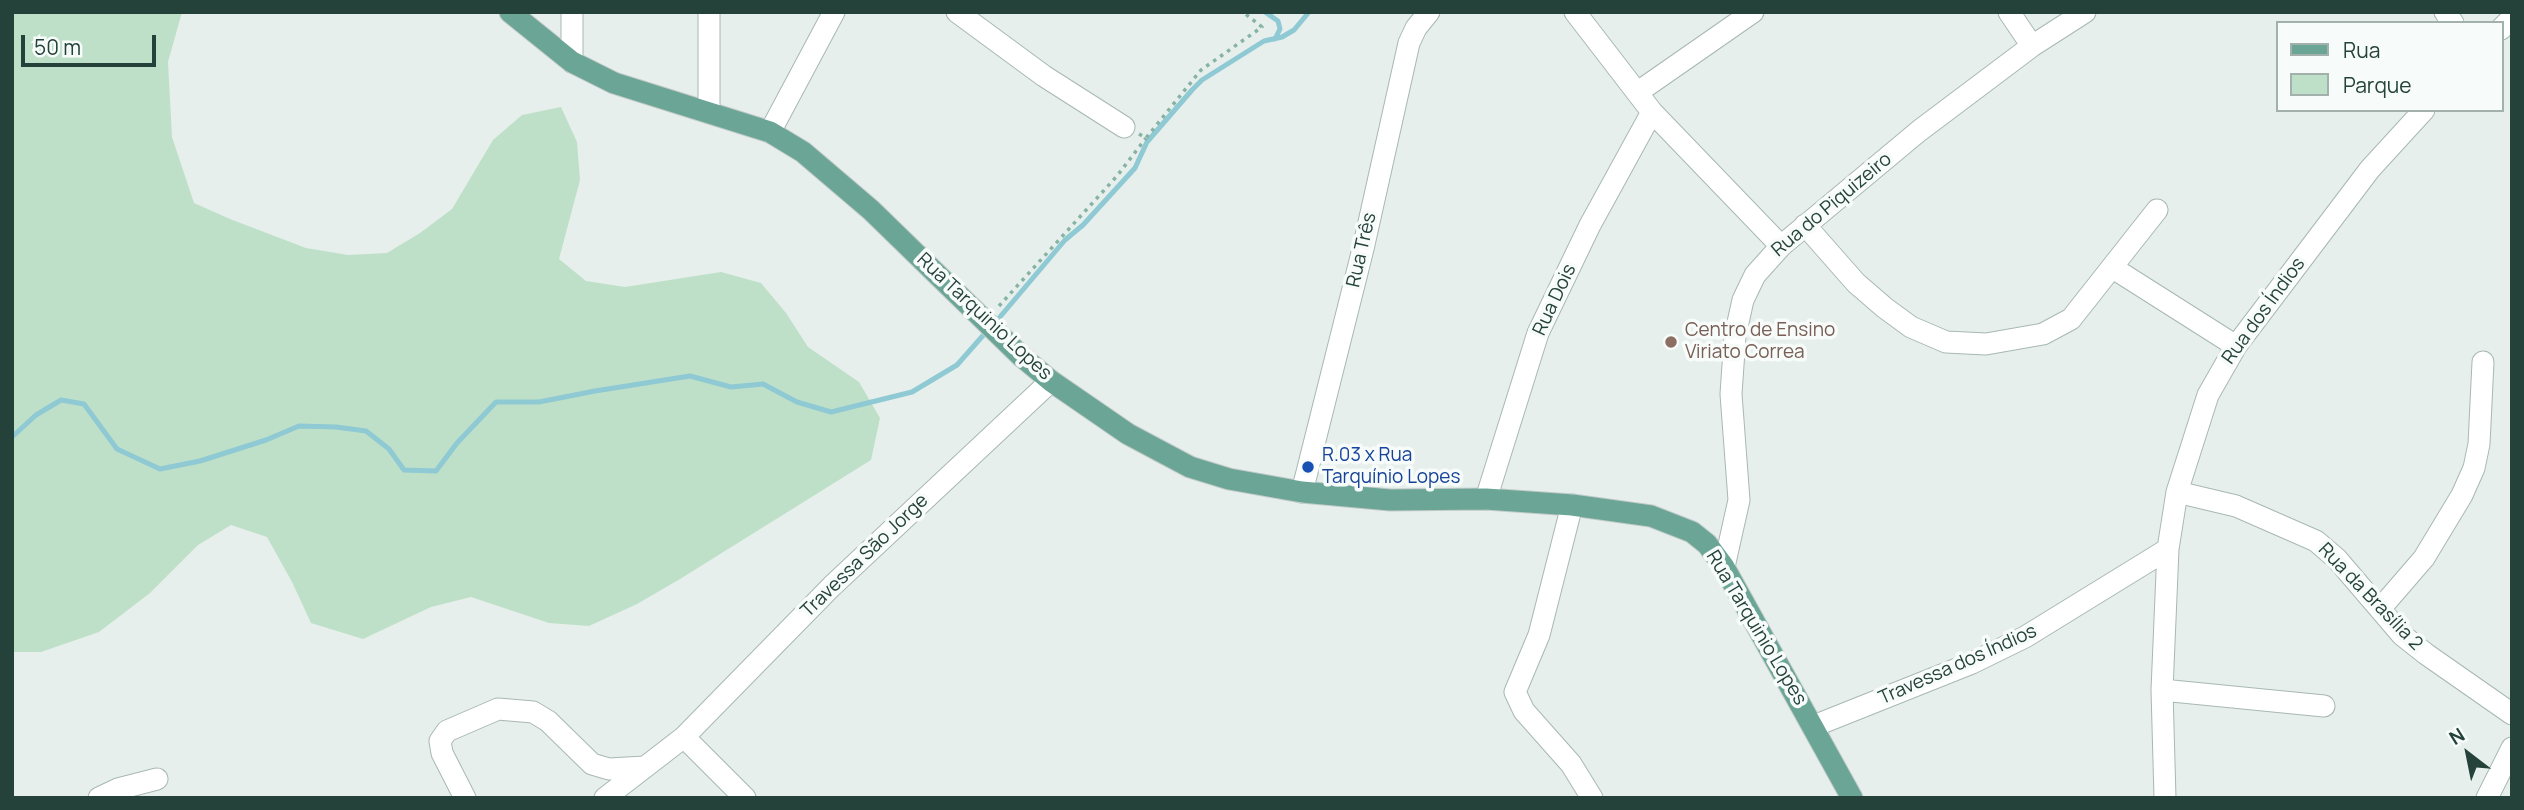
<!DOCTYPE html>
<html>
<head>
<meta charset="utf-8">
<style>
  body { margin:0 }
  #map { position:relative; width:2524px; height:810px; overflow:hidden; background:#e6efeb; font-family:Manrope,sans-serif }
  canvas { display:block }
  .frame { position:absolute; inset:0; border:14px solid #24423a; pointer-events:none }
  .legend { position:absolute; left:2276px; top:21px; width:228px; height:91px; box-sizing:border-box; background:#f7fbf9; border:2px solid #a3b1ad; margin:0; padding:9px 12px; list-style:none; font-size:21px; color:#24423a }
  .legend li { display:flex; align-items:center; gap:14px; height:35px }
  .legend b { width:35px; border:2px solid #a3b1ad }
  .north { position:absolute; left:2433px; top:719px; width:70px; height:70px; -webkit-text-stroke:5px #f7fbf9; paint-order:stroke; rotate:328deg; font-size:19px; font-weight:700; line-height:28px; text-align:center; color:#24423a }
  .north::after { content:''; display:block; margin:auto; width:24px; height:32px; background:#24423a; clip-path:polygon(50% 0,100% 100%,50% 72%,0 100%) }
  .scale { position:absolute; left:21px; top:35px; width:135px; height:32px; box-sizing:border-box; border:4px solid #24423a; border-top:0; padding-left:9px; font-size:21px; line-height:24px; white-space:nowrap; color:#24423a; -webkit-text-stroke:5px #f7fbf9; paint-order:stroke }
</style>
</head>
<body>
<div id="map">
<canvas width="2524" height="810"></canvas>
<div class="frame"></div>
<ul class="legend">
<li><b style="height:9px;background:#6aa596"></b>Rua</li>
<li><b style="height:19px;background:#bfe0c8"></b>Parque</li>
</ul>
<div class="north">N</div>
<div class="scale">50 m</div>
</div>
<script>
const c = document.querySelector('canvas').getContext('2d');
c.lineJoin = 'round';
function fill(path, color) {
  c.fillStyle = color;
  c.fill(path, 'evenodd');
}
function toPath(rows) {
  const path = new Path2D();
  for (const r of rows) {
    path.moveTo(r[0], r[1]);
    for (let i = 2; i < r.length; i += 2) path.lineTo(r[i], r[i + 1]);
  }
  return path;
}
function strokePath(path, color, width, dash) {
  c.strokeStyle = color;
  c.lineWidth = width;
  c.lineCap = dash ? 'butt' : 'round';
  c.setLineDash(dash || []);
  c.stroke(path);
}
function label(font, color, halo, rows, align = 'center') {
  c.font = font + ' Manrope,sans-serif';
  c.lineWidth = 7;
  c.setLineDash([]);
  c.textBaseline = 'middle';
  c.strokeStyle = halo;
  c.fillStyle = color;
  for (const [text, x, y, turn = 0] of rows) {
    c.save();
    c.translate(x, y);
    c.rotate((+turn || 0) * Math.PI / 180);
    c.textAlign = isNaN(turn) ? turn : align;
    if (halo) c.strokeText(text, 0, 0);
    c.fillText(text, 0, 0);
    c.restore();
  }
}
fill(toPath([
  [12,12,182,12,168,62,172,137,194,203,230,219,306,248,348,255,387,253,420,233,452,209,493,140,522,115,561,107,577,142,580,180,559,259,586,281,625,287,721,272,761,283,786,313,808,347,859,382,880,418,871,460,680,579,637,604,589,626,549,623,471,597,431,607,363,639,311,623,292,582,267,537,231,525,198,545,150,593,99,632,41,652,12,652]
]), '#bfe0c8');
strokePath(toPath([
  [1265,12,1278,21,1280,29,1275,39],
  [994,324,1065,240,1083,225,1135,168,1147,142,1192,90,1202,80,1264,41,1282,37,1294,30,1309,12],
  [12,437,36,415,61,400,84,404,117,449,160,469,200,461,266,440,299,426,336,427,366,431,389,449,404,470,436,471,457,443,496,402,539,402,595,391,690,376,731,387,763,384,797,402,831,412,912,392,957,365,987,331]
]), '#8ec9d4', 5);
const minor = toPath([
  [957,12,1044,76,1124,127],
  [1575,12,1652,112,1781,246],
  [2009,12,2032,46],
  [2445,12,2453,23],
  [2501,29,2512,18],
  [572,62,572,12],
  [1638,92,1753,12],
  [709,112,709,12],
  [770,132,834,12],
  [1805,225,1856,283,1885,308,1911,327,1946,342,1986,344,2043,334,2071,319,2157,210],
  [2113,268,2236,346],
  [1302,492,1363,249,1409,43,1416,28,1429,12],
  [2177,492,2236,506,2316,541,2337,559,2402,635,2426,654,2512,714],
  [1486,499,1538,333,1590,225,1652,112],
  [1572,505,1539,635,1515,692,1524,711,1571,764,1592,798],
  [1724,567,1739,500,1731,394,1735,336,1743,300,1755,275,1781,246,1919,131,2032,46,2085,12],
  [2380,609,2424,558,2462,495,2474,468,2479,444,2483,362],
  [2162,690,2324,706],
  [1814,726,1972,663,2025,637,2168,549],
  [684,737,745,798],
  [99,798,118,789,157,779],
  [465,798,442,753,440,741,447,731,498,709,533,712,548,721,592,764,609,769,645,767],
  [605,798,684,737,832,586,1051,381],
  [2165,798,2162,690,2168,549,2177,492,2208,395,2236,346,2370,169,2424,110],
  [2487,798,2512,748]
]);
const major = toPath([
  [510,12,572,62,614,83,770,132,803,152,871,210,1021,356,1051,381,1128,434,1190,467,1229,479,1302,492,1390,500,1486,499,1572,505,1651,516,1692,532,1707,544,1724,567,1852,798]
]);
strokePath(minor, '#a8b8b2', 23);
strokePath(major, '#c2cac8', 23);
strokePath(toPath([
  [1139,134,1146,138,1201,70,1262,27,1243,12],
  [999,306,1117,176,1146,138]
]), '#86b3a5', 3.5, [3.5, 5]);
strokePath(minor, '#fff', 21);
strokePath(major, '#6aa596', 21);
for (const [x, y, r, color] of [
  [1671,342,7,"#8d6e63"],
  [1308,467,7,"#1a4fb4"]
]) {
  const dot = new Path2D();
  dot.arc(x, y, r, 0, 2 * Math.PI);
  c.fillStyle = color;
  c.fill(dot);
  strokePath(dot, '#f7fbf9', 2.5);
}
label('19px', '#24423a', '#f7fbf9', [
  ["Rua do Piquizeiro",1832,205,-40],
  ["Rua Três",1362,250,-77],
  ["Rua Dois",1555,300,-65],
  ["Rua dos Índios",2264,311,-54],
  ["Rua Tarquinio Lopes",984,317,43],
  ["Travessa São Jorge",865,556,-44],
  ["Rua da Brasília 2",2370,597,46],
  ["Rua Tarquinio Lopes",1756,628,59],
  ["Travessa dos Índios",1958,665,-24]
]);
label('19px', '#785e54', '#f7fbf9', [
  ["Centro de Ensino",1685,331],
  ["Viriato Correa",1685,353]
], 'left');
label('19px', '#164399', '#f7fbf9', [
  ["R.03 x Rua",1322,456],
  ["Tarquínio Lopes",1322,478]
], 'left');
</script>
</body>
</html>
